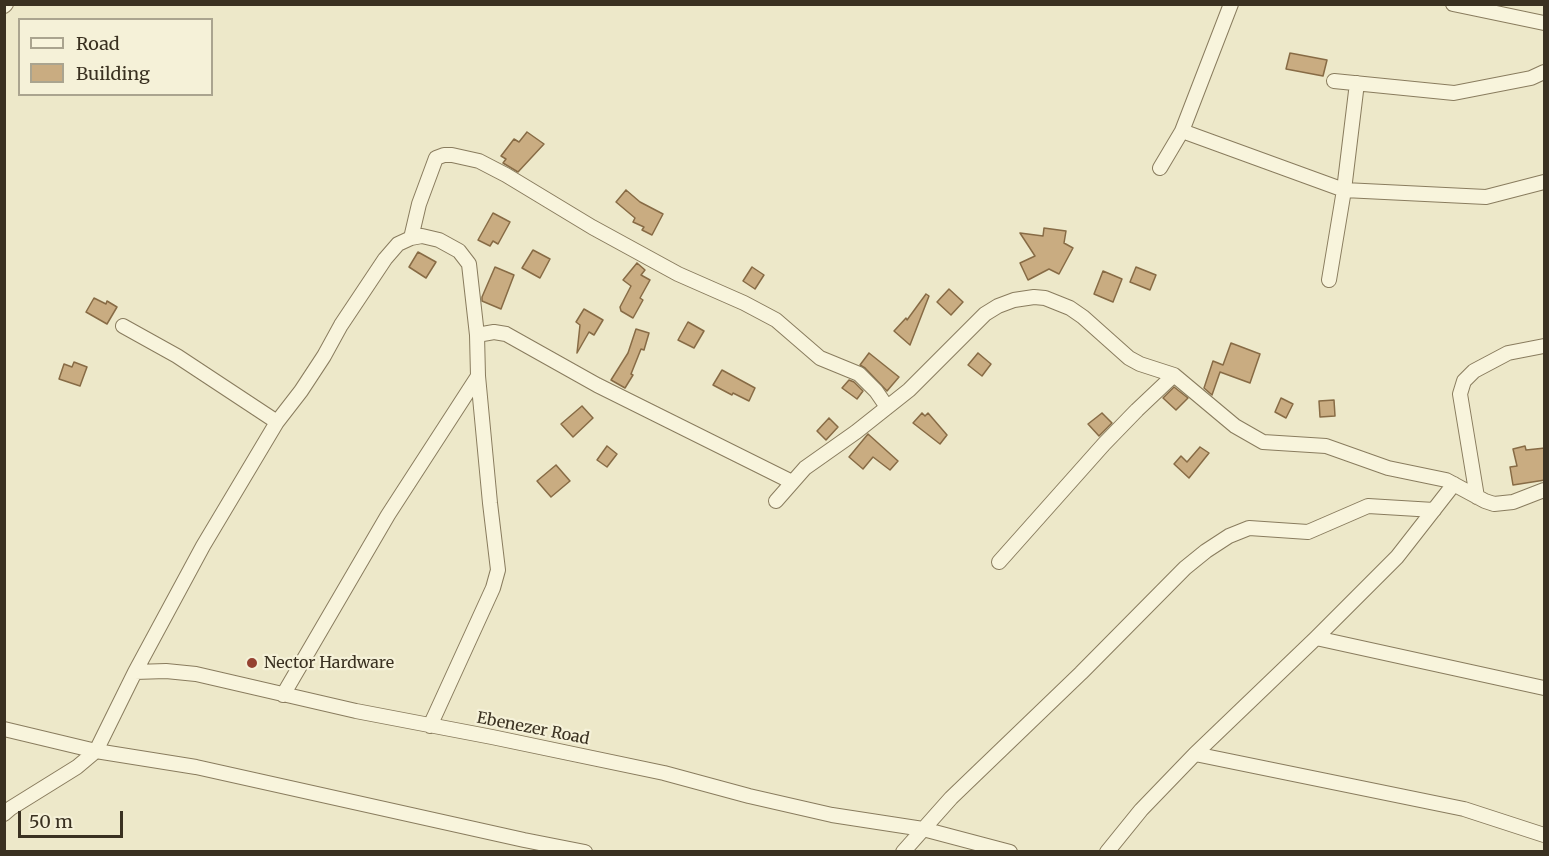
<!DOCTYPE html>
<html>
<head>
<meta charset="utf-8">
<style>
  body { margin:0 }
  #map { position:relative; width:1549px; height:856px; overflow:hidden; background:#ede8c9; font-family:Merriweather,serif }
  canvas { display:block }
  .frame { position:absolute; inset:0; border:6px solid #3a3121; pointer-events:none }
  .legend { position:absolute; left:18px; top:18px; width:195px; height:78px; box-sizing:border-box; background:#f5f1d8; border:2px solid #aaa48f; margin:0; padding:8px 10px; list-style:none; font-size:18px; color:#3a3121 }
  .legend li { display:flex; align-items:center; gap:12px; height:30px }
  .legend b { width:30px; border:2px solid #aaa48f }
  .scale { position:absolute; left:18px; top:811px; width:105px; height:27px; box-sizing:border-box; border:3px solid #3a3121; border-top:0; padding-left:8px; font-size:18px; line-height:21px; white-space:nowrap; color:#3a3121; -webkit-text-stroke:4px #f5f1d8; paint-order:stroke }
</style>
</head>
<body>
<div id="map">
<canvas width="1549" height="856"></canvas>
<div class="frame"></div>
<ul class="legend">
<li><b style="height:8px;background:#f8f4dc"></b>Road</li>
<li><b style="height:16px;background:#c9ac81"></b>Building</li>
</ul>
<div class="scale">50 m</div>
</div>
<script>
const c = document.querySelector('canvas').getContext('2d');
c.lineJoin = 'round';
function fill(path, color) {
  c.fillStyle = color;
  c.fill(path, 'evenodd');
}
function toPath(rows) {
  const path = new Path2D();
  for (const r of rows) {
    path.moveTo(r[0], r[1]);
    for (let i = 2; i < r.length; i += 2) path.lineTo(r[i], r[i + 1]);
  }
  return path;
}
function strokePath(path, color, width, dash) {
  c.strokeStyle = color;
  c.lineWidth = width;
  c.lineCap = dash ? 'butt' : 'round';
  c.setLineDash(dash || []);
  c.stroke(path);
}
function label(font, color, halo, rows, align = 'center') {
  c.font = font + ' Merriweather,serif';
  c.lineWidth = 4.5;
  c.setLineDash([]);
  c.textBaseline = 'middle';
  c.strokeStyle = halo;
  c.fillStyle = color;
  for (const [text, x, y, turn = 0] of rows) {
    c.save();
    c.translate(x, y);
    c.rotate((+turn || 0) * Math.PI / 180);
    c.textAlign = isNaN(turn) ? turn : align;
    if (halo) c.strokeText(text, 0, 0);
    c.fillText(text, 0, 0);
    c.restore();
  }
}
const building = toPath([
  [1290,53,1327,60,1323,76,1286,69,1290,53],
  [527,132,544,144,518,172,503,163,506,159,501,156,514,139,519,142,527,132],
  [626,190,640,202,663,214,652,235,642,230,644,227,633,222,635,218,616,202,626,190],
  [493,213,510,222,498,244,493,241,490,246,478,240,493,213],
  [1044,228,1066,231,1064,243,1073,248,1059,274,1049,269,1028,280,1020,263,1035,256,1020,233,1043,236,1044,228],
  [533,250,550,259,540,278,522,268,533,250],
  [418,252,436,262,426,278,409,267,418,252],
  [637,263,645,270,641,275,650,280,640,298,643,300,633,318,621,311,620,307,631,286,623,280,637,263],
  [495,267,514,275,501,309,482,301,482,297,495,267],
  [752,267,764,275,755,289,743,281,752,267],
  [1136,267,1156,275,1150,290,1130,282,1136,267],
  [1103,271,1122,279,1113,302,1094,294,1103,271],
  [949,289,963,302,951,315,937,302,949,289],
  [926,294,929,296,910,345,894,331,906,318,907,320,926,294],
  [94,298,106,304,107,301,117,307,107,324,86,312,94,298],
  [584,309,603,320,594,335,589,332,577,353,580,325,576,322,584,309],
  [688,322,704,331,694,348,678,340,688,322],
  [636,329,649,333,644,350,641,349,631,374,633,375,625,388,611,380,628,353,636,329],
  [1231,343,1260,354,1250,383,1220,372,1212,395,1204,388,1213,361,1223,365,1231,343],
  [869,353,899,377,887,391,865,368,860,365,869,353],
  [978,353,991,364,982,376,968,365,978,353],
  [74,362,87,367,80,386,59,379,64,364,72,367,74,362],
  [722,370,755,388,749,401,733,393,732,395,713,385,722,370],
  [849,380,854,382,863,391,857,399,842,388,849,380],
  [1174,387,1188,398,1176,410,1163,398,1174,387],
  [1281,398,1293,404,1286,418,1275,412,1281,398],
  [1334,400,1335,416,1320,417,1319,401,1334,400],
  [582,406,593,418,573,437,561,424,582,406],
  [922,413,925,416,928,413,947,435,940,444,913,423,922,413],
  [1102,413,1112,423,1099,436,1088,424,1102,413],
  [829,418,838,427,826,440,817,431,829,418],
  [868,434,898,461,890,470,873,457,863,469,849,457,868,434],
  [607,446,617,454,607,467,597,460,607,446],
  [1525,446,1526,450,1545,448,1545,480,1513,485,1510,467,1517,466,1513,449,1525,446],
  [1200,447,1209,453,1189,478,1174,464,1181,456,1187,462,1200,447],
  [556,465,570,481,551,497,537,481,556,465]
]);
fill(building, '#c9ac81');
strokePath(building, '#876b45', 1.5);
const minor = toPath([
  [1453,4,1544,23],
  [4,6,6,4],
  [1334,81,1454,93,1531,78,1544,72],
  [1182,131,1344,190,1486,197,1544,182],
  [1160,168,1182,131,1231,4],
  [411,238,419,204,436,158,444,155,452,155,479,161,506,175,592,227,678,274,744,303,776,320,820,358,859,374,876,391,887,407],
  [1329,280,1344,190,1357,83],
  [123,326,177,356,277,422],
  [477,335,494,332,506,334,597,385,792,482],
  [1477,497,1460,394,1464,381,1474,371,1508,353,1544,346],
  [776,501,805,468,856,432,909,390,985,314,998,306,1014,300,1034,297,1045,298,1070,308,1083,317,1129,358,1140,364,1174,375,1235,426,1263,442,1326,446,1388,468,1446,480,1485,501,1494,504,1513,502,1544,490],
  [999,562,1104,444,1137,410,1174,375],
  [1316,638,1544,688],
  [135,672,166,671,196,674,356,711,492,737,664,773,749,796,832,815,923,829,1010,852],
  [283,695,388,515,478,376],
  [4,729,96,751,196,767,524,840,585,852],
  [1195,754,1464,809,1544,835],
  [4,814,11,808,77,767,96,751,135,672,203,546,277,422,301,391,324,356,341,325,385,259,398,244,411,238,422,236,439,240,459,251,469,264,477,335,478,376,490,503,498,570,493,588,430,726],
  [903,852,951,798,1081,673,1185,568,1206,551,1229,536,1249,528,1308,532,1368,506,1434,510],
  [1107,852,1141,810,1195,754,1316,638,1397,557,1454,484]
]);
strokePath(minor, '#897c5e', 16);
strokePath(minor, '#f8f4dc', 14);
for (const [x, y, r, color] of [
  [252,663,6,"#954231"]
]) {
  const dot = new Path2D();
  dot.arc(x, y, r, 0, 2 * Math.PI);
  c.fillStyle = color;
  c.fill(dot);
  strokePath(dot, '#f5f1d8', 2);
}
label('16px', '#3a3121', '#f5f1d8', [
  ["Nector Hardware",264,663]
], 'left');
label('16px', '#3a3121', '#f5f1d8', [
  ["Ebenezer Road",533,729,11]
]);
</script>
</body>
</html>
